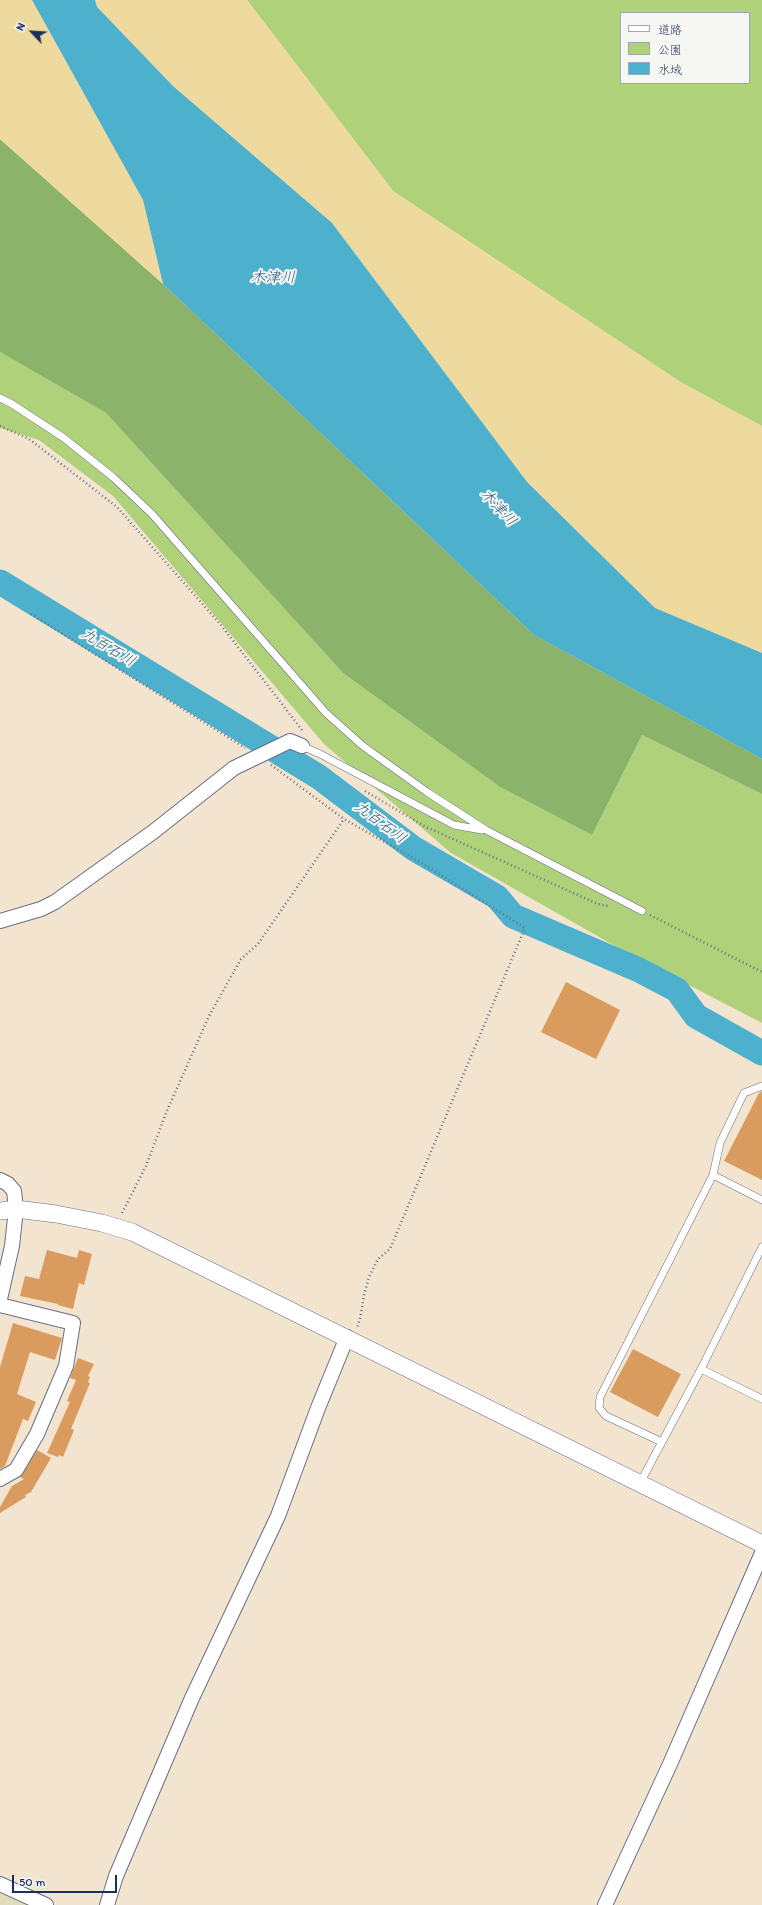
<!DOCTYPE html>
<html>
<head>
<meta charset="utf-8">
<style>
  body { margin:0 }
  #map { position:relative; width:762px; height:1905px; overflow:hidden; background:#f3e4cf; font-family:Itim,"Klee One",sans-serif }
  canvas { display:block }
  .legend { position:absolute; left:620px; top:12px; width:130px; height:72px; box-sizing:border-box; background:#f6f6f2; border:1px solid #9ea6b7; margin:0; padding:5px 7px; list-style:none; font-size:12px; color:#1b2f5e }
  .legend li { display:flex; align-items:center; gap:8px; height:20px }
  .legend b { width:20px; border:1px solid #9ea6b7 }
  .north { position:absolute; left:12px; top:12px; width:40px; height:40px; -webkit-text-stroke:3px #f6f6f2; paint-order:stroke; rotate:295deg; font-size:11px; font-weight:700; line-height:16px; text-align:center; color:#1b2f5e }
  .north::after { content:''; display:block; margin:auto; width:14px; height:18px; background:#1b2f5e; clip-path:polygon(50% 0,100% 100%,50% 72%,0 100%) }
  .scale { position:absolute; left:12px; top:1875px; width:105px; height:18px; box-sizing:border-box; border:2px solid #1b2f5e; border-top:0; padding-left:5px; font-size:12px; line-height:14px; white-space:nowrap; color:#1b2f5e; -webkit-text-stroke:3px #f6f6f2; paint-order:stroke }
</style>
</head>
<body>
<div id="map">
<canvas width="762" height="1905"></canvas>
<ul class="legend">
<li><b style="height:5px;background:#fff"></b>道路</li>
<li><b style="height:11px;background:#afd17a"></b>公園</li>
<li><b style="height:11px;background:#4db0cc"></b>水域</li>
</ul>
<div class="north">N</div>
<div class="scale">50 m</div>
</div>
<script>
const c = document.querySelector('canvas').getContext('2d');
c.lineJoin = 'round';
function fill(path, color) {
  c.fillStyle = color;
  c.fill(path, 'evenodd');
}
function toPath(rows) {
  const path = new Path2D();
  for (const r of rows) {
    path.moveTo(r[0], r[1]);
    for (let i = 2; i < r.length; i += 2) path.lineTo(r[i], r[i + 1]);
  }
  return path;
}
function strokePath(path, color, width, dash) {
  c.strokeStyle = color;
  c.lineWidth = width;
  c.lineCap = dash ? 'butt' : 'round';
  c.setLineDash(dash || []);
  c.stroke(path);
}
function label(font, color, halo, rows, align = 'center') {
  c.font = font + ' Itim,"Klee One",sans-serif';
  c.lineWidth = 4;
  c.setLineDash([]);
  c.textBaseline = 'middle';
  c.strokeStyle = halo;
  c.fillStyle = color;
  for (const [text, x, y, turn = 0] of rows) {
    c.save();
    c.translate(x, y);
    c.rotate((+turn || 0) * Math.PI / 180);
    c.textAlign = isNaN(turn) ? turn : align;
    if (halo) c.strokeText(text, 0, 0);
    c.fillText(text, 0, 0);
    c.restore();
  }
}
fill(toPath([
  [0,1890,36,1905,0,1905]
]), '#e1dcba');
fill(toPath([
  [247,0,762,0,762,426,682,383,393,191],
  [621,13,749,13,749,83,621,83],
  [0,352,106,413,343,673,500,787,592,835,642,735,762,794,762,1023,631,955,451,853,324,744,113,496,39,440,0,428]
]), '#afd17a');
fill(toPath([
  [0,139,163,284,534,635,762,759,762,794,642,735,592,835,500,787,343,673,106,413,0,352]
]), '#8bb36a');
fill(toPath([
  [0,0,32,0,143,200,163,284,0,139],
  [95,0,247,0,393,191,682,383,762,426,762,653,655,608,527,482,332,223,173,86,97,7]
]), '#eeda9e');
fill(toPath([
  [32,0,95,0,97,7,173,86,332,223,527,482,655,608,762,653,762,759,534,635,163,284,143,200]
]), '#4db0cc');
strokePath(toPath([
  [0,582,319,777,413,848,497,897,513,916,639,970,677,990,696,1016,762,1053]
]), '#4db0cc', 25);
fill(toPath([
  [566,982,620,1010,596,1059,541,1032],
  [762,1091,762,1180,724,1161,759,1093],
  [47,1250,77,1258,79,1250,92,1254,84,1285,79,1283,73,1309,58,1305,58,1304,20,1296,25,1276,39,1279],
  [13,1323,62,1338,55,1360,30,1352,17,1394,36,1402,28,1421,23,1419,5,1466,0,1469,0,1367],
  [633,1349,681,1374,658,1417,610,1392],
  [78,1358,94,1364,88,1376,90,1377,88,1382,90,1383,71,1429,74,1430,63,1457,59,1455,58,1457,47,1453,70,1402,67,1401,76,1380,70,1378],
  [37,1450,51,1458,31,1492,25,1495,26,1497,0,1513,0,1507,12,1486,24,1479,20,1477]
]), '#da9b5f');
const service = toPath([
  [0,398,12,404,64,438,114,478,152,514,326,713,363,746,427,792,486,830,642,911],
  [302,746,320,754,454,825,482,830],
  [713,1175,762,1200],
  [701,1369,762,1399],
  [662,1442,606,1416,599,1408,600,1397,713,1175,720,1143,744,1093,762,1086],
  [640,1483,701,1369,762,1247]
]);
const minor = toPath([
  [0,921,41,909,55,902,153,832,234,768,290,741,302,746],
  [0,1180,8,1184,14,1191,16,1209,12,1246,0,1299],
  [0,1305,73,1323,66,1366,37,1434,16,1470,0,1479],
  [0,1884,46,1905],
  [107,1905,116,1876,192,1698,278,1516,318,1408,347,1337],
  [605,1905,670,1764,762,1553]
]);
const tertiary = toPath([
  [0,1211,16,1209,56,1214,102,1223,132,1232,762,1544]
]);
strokePath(service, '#676e86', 8);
strokePath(minor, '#676e86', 16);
strokePath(tertiary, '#676e86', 18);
strokePath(toPath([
  [0,426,29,439,117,507,221,625,302,730],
  [31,614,245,748],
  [271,765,344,819,420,862,525,928,390,1249,378,1259,369,1277,364,1295,360,1319,357,1328],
  [365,791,424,826,598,904,608,906],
  [650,915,762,972],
  [122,1213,146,1166,166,1113,209,1016,241,959,258,944,344,819]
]), '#676e86', 2.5, [1, 3]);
strokePath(service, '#fff', 7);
strokePath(minor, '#fff', 14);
strokePath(tertiary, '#fff', 17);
label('italic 15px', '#2c5c84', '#f6f6f2', [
  ["木津川",273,278],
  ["木津川",498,508,46],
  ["九百石川",108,648,31],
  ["九百石川",380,823,37]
]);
</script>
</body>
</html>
